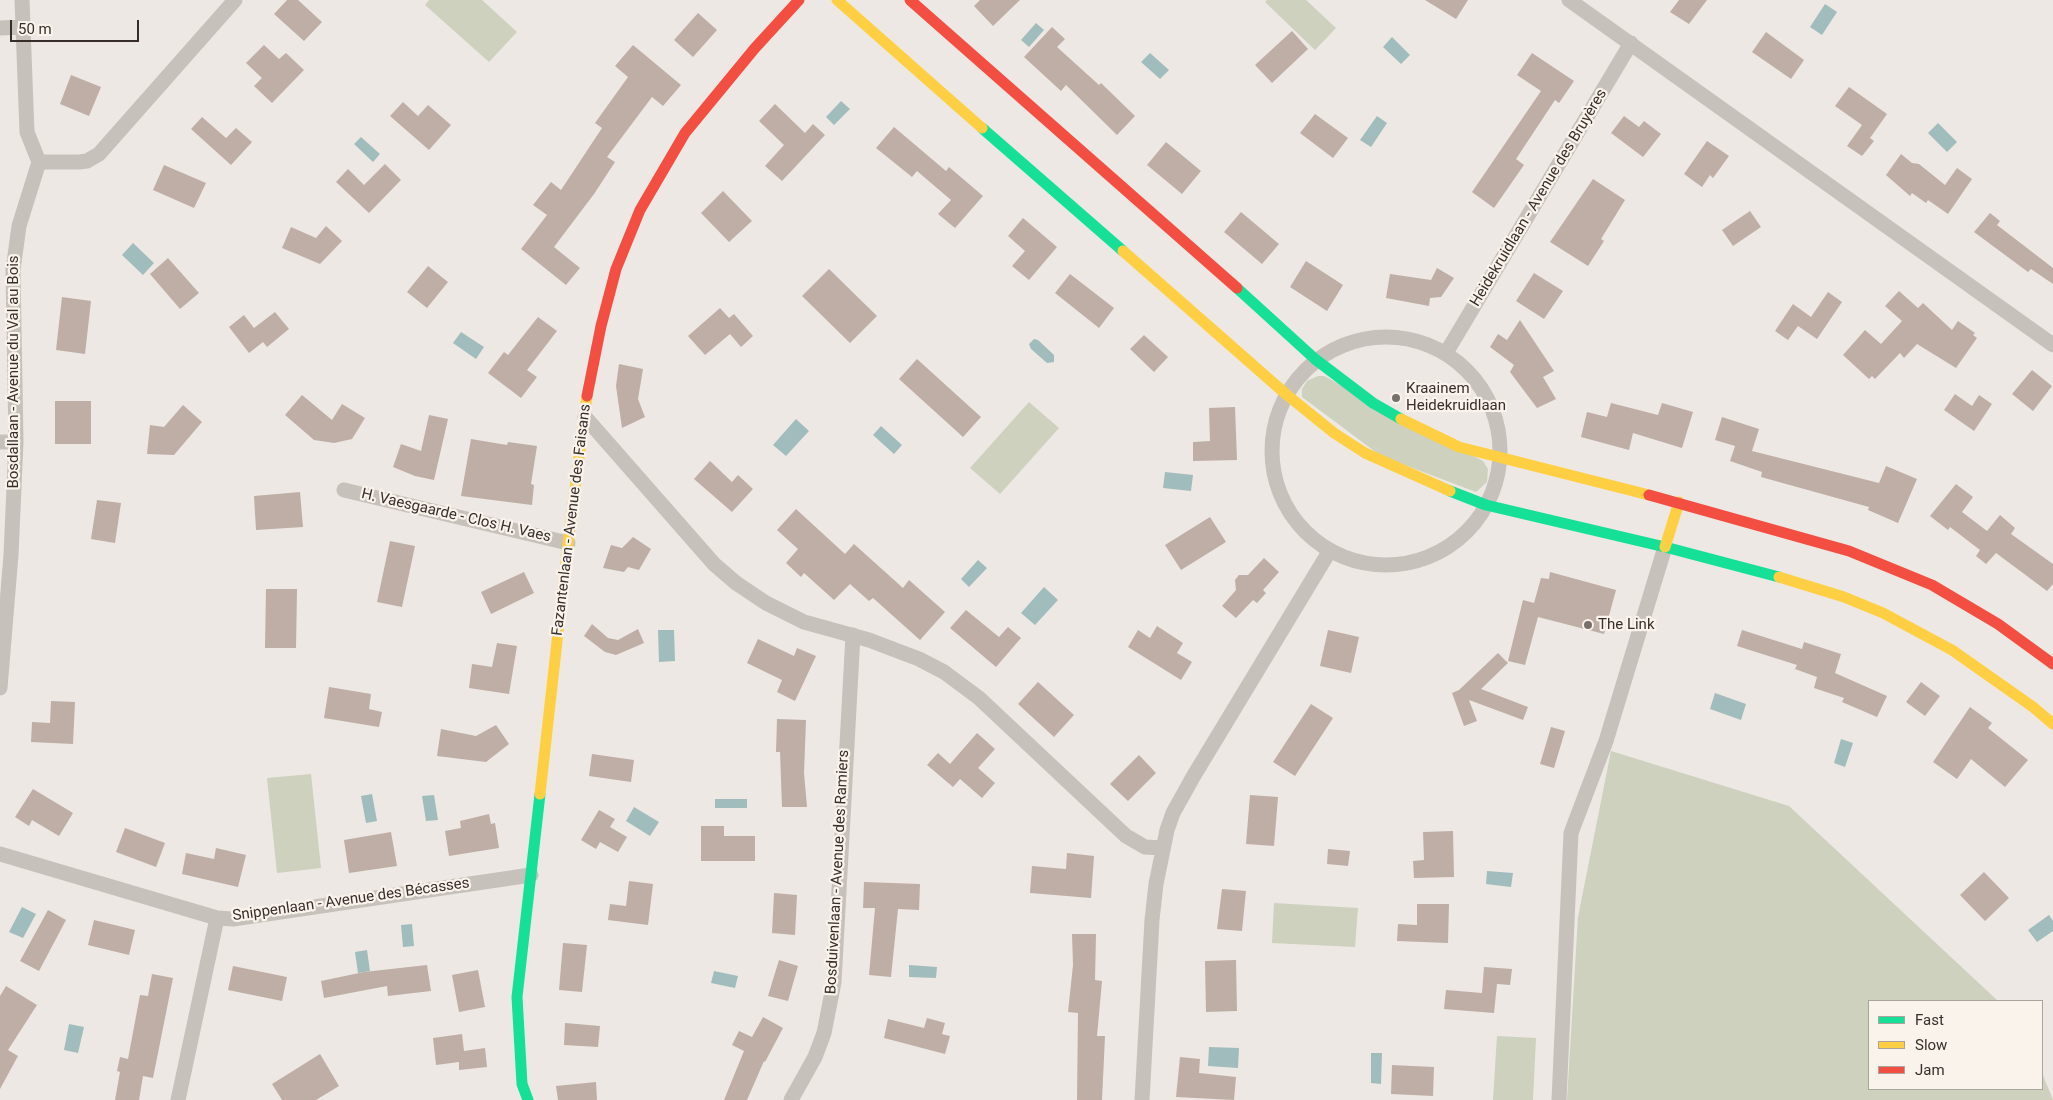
<!DOCTYPE html>
<html>
<head>
<meta charset="utf-8">
<style>
  body { margin:0 }
  #map { position:relative; width:2053px; height:1100px; overflow:hidden; background:#ede8e3; font-family:Roboto,sans-serif }
  canvas { display:block }
  .legend { position:absolute; left:1868px; top:1000px; width:175px; height:90px; box-sizing:border-box; background:#f9f3eb; border:1px solid #aba49e; margin:0; padding:6px 9px; list-style:none; font-size:15px; color:#372e2a }
  .legend li { display:flex; align-items:center; gap:10px; height:25px }
  .legend b { width:25px; border:1px solid #aba49e }
  .scale { position:absolute; left:10px; top:20px; width:129px; height:22px; box-sizing:border-box; border:2px solid #372e2a; border-top:0; padding-left:6px; font-size:15px; line-height:18px; white-space:nowrap; color:#372e2a; -webkit-text-stroke:4px #f9f3eb; paint-order:stroke }
</style>
</head>
<body>
<div id="map">
<canvas width="2053" height="1100"></canvas>
<ul class="legend">
<li><b style="height:6px;background:#16e098"></b>Fast</li>
<li><b style="height:6px;background:#ffcf43"></b>Slow</li>
<li><b style="height:6px;background:#f24e42"></b>Jam</li>
</ul>
<div class="scale">50 m</div>
</div>
<script>
const c = document.querySelector('canvas').getContext('2d');
c.lineJoin = 'round';
function fill(path, color) {
  c.fillStyle = color;
  c.fill(path, 'evenodd');
}
function toPath(rows) {
  const path = new Path2D();
  for (const r of rows) {
    if (r.length === 3) {
      path.moveTo(r[0] + r[2], r[1]);
      path.arc(r[0], r[1], r[2], 0, 2 * Math.PI);
      continue;
    }
    path.moveTo(r[0], r[1]);
    for (let i = 2; i < r.length; i += 2) path.lineTo(r[i], r[i + 1]);
  }
  return path;
}
function strokePath(path, color, width, dash) {
  c.strokeStyle = color;
  c.lineWidth = width;
  c.lineCap = dash ? 'butt' : 'round';
  c.setLineDash(dash || []);
  c.stroke(path);
}
function label(font, color, halo, rows, align = 'center') {
  c.font = font + ' Roboto,sans-serif';
  c.lineWidth = 4.5;
  c.setLineDash([]);
  c.textBaseline = 'middle';
  c.strokeStyle = halo;
  c.fillStyle = color;
  for (const [text, x, y, turn = 0] of rows) {
    c.save();
    c.translate(x, y);
    c.rotate((+turn || 0) * Math.PI / 180);
    c.textAlign = isNaN(turn) ? turn : align;
    if (halo) c.strokeText(text, 0, 0);
    c.fillText(text, 0, 0);
    c.restore();
  }
}
fill(toPath([
  [429,0,482,0,517,32,489,62,425,5],
  [1267,0,1306,0,1336,28,1315,50,1265,2],
  [1318,376,1324,376,1483,461,1488,469,1487,482,1476,492,1381,456,1302,397,1302,389,1307,381],
  [1029,402,1059,428,1000,494,970,468],
  [1611,751,1789,806,1998,1001,1869,1001,1869,1089,2042,1089,2042,1073,2053,1100,1567,1100,1578,917],
  [311,774,321,868,277,873,267,778],
  [1274,903,1358,908,1355,947,1272,943],
  [1497,1036,1536,1038,1533,1100,1493,1100]
]), '#cdd1be');
fill(toPath([
  [1825,4,1837,12,1822,35,1810,27],
  [1036,23,1044,30,1029,47,1021,40],
  [1392,37,1410,55,1401,64,1383,47],
  [1150,53,1169,70,1160,79,1141,62],
  [841,101,850,109,834,125,826,117],
  [1377,116,1387,123,1371,147,1360,140],
  [1938,123,1957,142,1947,152,1928,133],
  [361,137,380,154,373,162,354,144],
  [133,243,154,263,143,275,122,255],
  [461,332,484,347,476,359,453,343],
  [1034,339,1038,340,1054,355,1054,362,1047,363,1031,349,1029,344],
  [796,419,809,431,786,456,773,445],
  [881,426,902,445,894,454,873,435],
  [1165,472,1193,475,1191,491,1163,488],
  [978,560,987,568,969,587,961,579],
  [1044,587,1058,600,1035,625,1021,613],
  [658,630,674,630,675,661,659,662],
  [1715,693,1746,704,1741,720,1710,709],
  [1841,739,1853,743,1845,767,1834,763],
  [372,794,377,821,366,823,361,796],
  [434,795,438,820,426,821,422,796],
  [715,799,747,799,747,808,715,808],
  [634,807,659,822,650,836,626,821],
  [1487,871,1513,873,1511,887,1486,884],
  [22,907,36,914,23,938,9,932],
  [2049,915,2053,921,2053,931,2037,942,2028,930],
  [412,924,414,946,403,947,401,925],
  [367,950,370,971,358,973,355,952],
  [909,965,937,967,936,978,909,977],
  [714,971,738,976,735,988,711,983],
  [69,1024,84,1027,78,1053,64,1050],
  [1209,1047,1239,1048,1238,1068,1208,1066],
  [1371,1053,1382,1053,1381,1084,1371,1083]
]), '#a1bcbc');
fill(toPath([
  [287,0,298,0,322,22,304,41,274,14],
  [980,0,1020,0,993,26,974,6],
  [1425,0,1468,0,1456,19],
  [1679,0,1707,0,1689,24,1670,12],
  [698,13,717,30,693,57,674,40],
  [1052,27,1065,39,1057,47,1099,85,1101,83,1135,116,1117,135,1066,85,1061,91,1024,57],
  [1292,31,1308,49,1272,83,1255,65],
  [1766,32,1804,60,1791,79,1752,52],
  [264,45,279,59,286,53,304,70,272,103,254,86,262,78,246,63],
  [633,45,681,85,663,106,652,97,607,157,615,162,594,194,554,247,580,268,566,285,521,249,547,215,533,205,551,182,561,190,602,128,595,123,628,77,615,66],
  [1532,53,1574,81,1559,103,1555,100,1516,159,1524,165,1494,208,1472,192,1541,91,1517,75],
  [71,75,101,87,89,116,60,104],
  [1849,87,1887,114,1870,138,1874,141,1862,156,1847,146,1862,125,1835,106],
  [403,102,418,116,428,105,451,125,429,150,390,116],
  [775,104,805,133,813,124,825,135,782,181,765,166,784,145,759,121],
  [1315,114,1348,138,1333,158,1300,133],
  [1624,116,1639,127,1644,121,1661,134,1643,157,1611,133],
  [202,117,226,138,236,128,252,142,231,165,191,129],
  [894,127,946,171,949,167,983,196,955,228,938,214,951,200,917,171,912,177,876,148],
  [1707,141,1729,156,1713,178,1710,175,1702,187,1684,174],
  [1166,142,1201,171,1182,194,1147,165],
  [1901,154,1912,163,1919,164,1945,185,1957,168,1972,179,1948,214,1928,200,1926,203,1912,193,1910,196,1886,175],
  [385,164,401,180,369,213,336,182,348,169,364,185],
  [164,165,206,183,194,208,153,190],
  [1593,179,1625,200,1601,239,1604,241,1588,266,1550,242],
  [723,191,752,221,729,242,701,213],
  [1750,211,1761,227,1733,246,1722,230],
  [1241,212,1279,244,1262,264,1224,232],
  [1990,213,2000,221,1997,225,2053,268,2053,284,2031,269,2028,272,1974,232],
  [1023,218,1057,247,1029,280,1012,266,1025,251,1008,236],
  [326,226,342,241,320,264,282,248,291,227,316,238],
  [168,258,199,293,180,309,150,274],
  [1306,261,1343,285,1327,311,1290,287],
  [428,266,448,282,427,308,407,292],
  [1437,268,1454,278,1441,297,1430,298,1429,306,1386,298,1390,274,1431,280],
  [829,269,877,316,850,343,802,296],
  [1534,273,1563,291,1544,319,1516,301],
  [1070,274,1114,308,1099,328,1055,293],
  [1899,291,1918,308,1923,303,1952,330,1958,321,1975,333,1973,335,1977,338,1956,368,1917,344,1904,358,1900,353,1875,379,1872,376,1869,379,1843,355,1865,330,1881,344,1902,321,1885,306],
  [1828,292,1842,302,1817,339,1798,326,1788,340,1775,331,1793,304,1811,317],
  [62,297,91,301,85,354,56,350],
  [720,308,729,318,734,314,753,336,741,347,730,334,705,355,688,336],
  [275,312,289,329,267,347,263,342,249,353,229,327,244,315,254,328],
  [538,317,557,331,527,370,537,377,521,398,488,373,504,352,508,355],
  [1520,320,1554,371,1543,377,1556,399,1537,408,1510,372,1514,365,1490,347,1498,334,1507,340],
  [1144,335,1168,357,1154,372,1130,349],
  [917,359,981,417,963,437,899,379],
  [619,364,643,369,638,399,645,417,622,428,616,386],
  [2032,370,2052,386,2033,411,2012,394],
  [1955,394,1972,406,1979,395,1992,404,1974,431,1944,410],
  [302,395,332,420,342,404,365,418,352,439,334,443,314,440,285,415],
  [55,401,91,401,91,444,55,444],
  [1611,403,1658,415,1662,403,1693,412,1682,448,1633,433,1629,450,1581,437,1587,412,1607,417],
  [183,405,202,422,174,455,147,454,150,425,164,427],
  [1235,407,1237,460,1193,461,1193,442,1210,441,1209,408],
  [429,415,448,419,434,480,415,476,393,467,401,444,421,451],
  [1722,417,1759,429,1752,451,1879,483,1886,466,1917,479,1898,523,1868,510,1869,507,1761,477,1762,472,1730,461,1735,446,1715,440],
  [471,439,507,445,508,442,537,446,531,484,534,485,532,505,461,496],
  [710,461,732,482,738,475,753,489,732,512,694,479],
  [1956,484,1973,497,1962,512,1987,531,2000,515,2015,528,2011,534,2053,564,2053,584,2047,591,1996,553,1986,564,1976,556,1980,550,1950,527,1948,530,1930,516],
  [300,492,303,527,256,530,254,496],
  [97,500,121,503,115,543,91,539],
  [796,509,845,554,854,544,903,588,909,580,945,612,920,640,873,598,869,601,850,584,834,600,804,573,801,577,786,563,798,549,777,530],
  [1210,517,1226,542,1181,570,1165,545],
  [633,537,651,549,639,570,628,567,624,572,603,568,611,545,622,548],
  [390,541,415,546,402,607,377,602],
  [1264,558,1279,572,1263,590,1266,593,1257,603,1253,600,1236,618,1222,606,1236,590,1235,580,1239,575,1248,575],
  [524,572,534,593,491,614,481,592],
  [1550,572,1616,590,1604,634,1538,617,1525,665,1508,661,1523,600,1534,603,1541,578,1549,579],
  [266,589,297,589,296,648,265,648],
  [966,610,999,637,1008,627,1021,638,996,667,950,628],
  [592,624,608,638,618,640,638,629,644,643,616,655,605,652,584,636],
  [1157,626,1183,643,1177,653,1192,662,1181,680,1128,647,1138,630,1150,638],
  [1328,630,1359,637,1351,673,1320,666],
  [1742,630,1802,649,1804,642,1841,654,1835,673,1887,696,1877,717,1842,702,1844,698,1814,688,1817,677,1795,669,1797,665,1737,646],
  [758,639,794,656,797,648,816,656,795,701,777,692,782,680,747,663],
  [497,643,517,646,509,694,469,688,472,664,492,667],
  [1498,653,1508,663,1481,689,1528,707,1523,720,1469,700,1477,721,1464,726,1452,693,1459,690],
  [1038,682,1074,715,1054,737,1018,704],
  [1921,682,1940,696,1925,716,1906,702],
  [329,687,371,694,369,709,382,712,379,727,324,718],
  [51,701,75,702,73,744,31,742,32,722,50,723],
  [1311,704,1333,718,1295,776,1273,762],
  [1970,707,1992,723,1988,728,2028,760,2005,787,1971,759,1957,779,1933,762],
  [777,719,806,720,804,773,807,807,782,807,780,752,776,752],
  [496,725,509,744,486,762,437,756,441,729,476,736],
  [1551,727,1565,731,1554,768,1540,764],
  [977,733,995,749,978,768,995,783,982,798,960,779,953,787,927,765,938,753,950,764],
  [592,754,634,760,631,782,589,776],
  [1139,755,1156,773,1128,801,1110,784],
  [33,789,73,813,59,836,32,820,29,826,15,817],
  [1250,795,1278,797,1274,846,1246,844],
  [599,810,615,819,610,827,627,837,618,852,600,842,596,849,581,840],
  [489,814,491,824,495,823,499,848,449,856,445,831,461,828,460,821],
  [701,826,724,826,724,836,755,836,755,861,701,861],
  [125,828,165,843,156,867,116,852],
  [1453,831,1454,877,1414,878,1413,861,1424,860,1423,832],
  [391,832,397,866,349,873,344,840],
  [216,848,246,855,238,887,182,874,186,853,214,859],
  [1328,849,1350,851,1348,866,1327,864],
  [1067,853,1094,856,1091,898,1030,893,1032,866,1066,869],
  [1984,872,2009,898,1985,921,1960,895],
  [629,881,653,884,648,925,608,920,610,904,626,906],
  [864,882,920,884,919,910,898,909,891,977,869,975,875,908,863,908],
  [1222,889,1246,891,1242,931,1217,929],
  [774,893,797,895,795,935,772,933],
  [1417,904,1449,904,1448,943,1397,941,1398,924,1417,925],
  [48,910,66,920,39,971,20,961],
  [94,920,135,930,129,955,88,945],
  [1072,934,1096,934,1095,980,1102,981,1097,1036,1105,1036,1102,1100,1077,1100,1078,1013,1068,1012,1073,965],
  [563,943,587,945,582,992,559,990],
  [779,960,798,966,788,1001,768,996],
  [1236,960,1237,1011,1206,1012,1205,961],
  [427,965,431,991,388,996,387,986,324,998,321,981,364,972],
  [233,966,287,977,282,1001,228,990],
  [1484,967,1512,969,1510,985,1497,984,1494,1013,1444,1009,1446,990,1482,993],
  [478,970,485,1007,459,1012,452,975],
  [152,974,173,978,153,1078,143,1076,139,1100,115,1100,120,1072,117,1071,120,1057,128,1059,140,995,148,996],
  [6,986,37,1005,8,1050,18,1056,0,1089,0,996],
  [763,1017,783,1028,765,1062,764,1061,747,1100,724,1100,744,1051,732,1045,739,1031,752,1037],
  [927,1018,945,1023,942,1034,950,1036,945,1054,884,1038,888,1019,924,1028],
  [565,1023,600,1026,598,1047,564,1045],
  [462,1034,464,1051,485,1048,487,1067,459,1070,459,1062,436,1065,433,1038],
  [320,1054,339,1086,316,1100,282,1100,272,1084],
  [1180,1057,1200,1059,1199,1073,1236,1077,1234,1100,1176,1097],
  [1392,1065,1434,1067,1433,1096,1391,1094],
  [596,1082,597,1100,558,1100,556,1086]
]), '#bfaea6');
strokePath(toPath([
  [1569,0,2053,345],
  [0,28,24,27],
  [39,162,79,162,87,161,99,154,235,0],
  [1386,451,114],
  [1446,353,1631,43],
  [585,417,714,564,736,583,766,603,804,622,869,640,919,659,944,672,979,698,1126,836,1145,847,1162,848],
  [0,442,16,442],
  [344,490,568,543],
  [0,688,11,555,16,442,13,270,19,226,39,162,27,132,22,0],
  [0,854,217,918,233,919,531,875],
  [178,1100,217,918],
  [791,1100,815,1057,824,1033,834,982,853,635],
  [1142,1100,1152,920,1156,884,1167,830,1173,813,1193,777,1329,552],
  [1559,1100,1571,833,1606,741,1665,547]
]), '#c6c1bb', 15);
strokePath(toPath([
  [982,128,1123,251],
  [1237,288,1315,359,1373,403,1401,419],
  [1450,491,1486,505,1665,547,1779,577],
  [528,1100,522,1084,517,997,540,794]
]), '#16e098', 11);
strokePath(toPath([
  [837,0,982,128],
  [1123,251,1287,395,1334,433,1365,453,1450,491],
  [1401,419,1459,447,1649,495],
  [1665,547,1679,502],
  [1779,577,1844,597,1883,613,1952,650,2033,707,2053,724],
  [540,794,568,543,587,396]
]), '#ffcf43', 11);
strokePath(toPath([
  [910,0,1237,288],
  [587,396,601,326,616,269,640,210,685,133,755,48,799,0],
  [1649,495,1849,551,1932,585,1998,624,2053,664]
]), '#f24e42', 11);
for (const [x, y, r, color] of [
  [1396,398,5,"#776f6b"],
  [1588,625,5,"#776f6b"]
]) {
  const dot = new Path2D();
  dot.arc(x, y, r, 0, 2 * Math.PI);
  c.fillStyle = color;
  c.fill(dot);
  strokePath(dot, '#f9f3eb', 2);
}
label('15px', '#372e2a', '#f9f3eb', [
  ["Heidekruidlaan - Avenue des Bruyères",1539,198,-59],
  ["Bosdallaan - Avenue du Val au Bois",14,372,-90],
  ["H. Vaesgaarde - Clos H. Vaes",456,516,13],
  ["Fazantenlaan - Avenue des Faisans",572,520,-83],
  ["Bosduivenlaan - Avenue des Ramiers",838,872,-87],
  ["Snippenlaan - Avenue des Bécasses",351,900,-8]
]);
label('15px', '#372e2a', '#f9f3eb', [
  ["Kraainem",1406,389],
  ["Heidekruidlaan",1406,406],
  ["The Link",1598,625]
], 'left');
</script>
</body>
</html>
